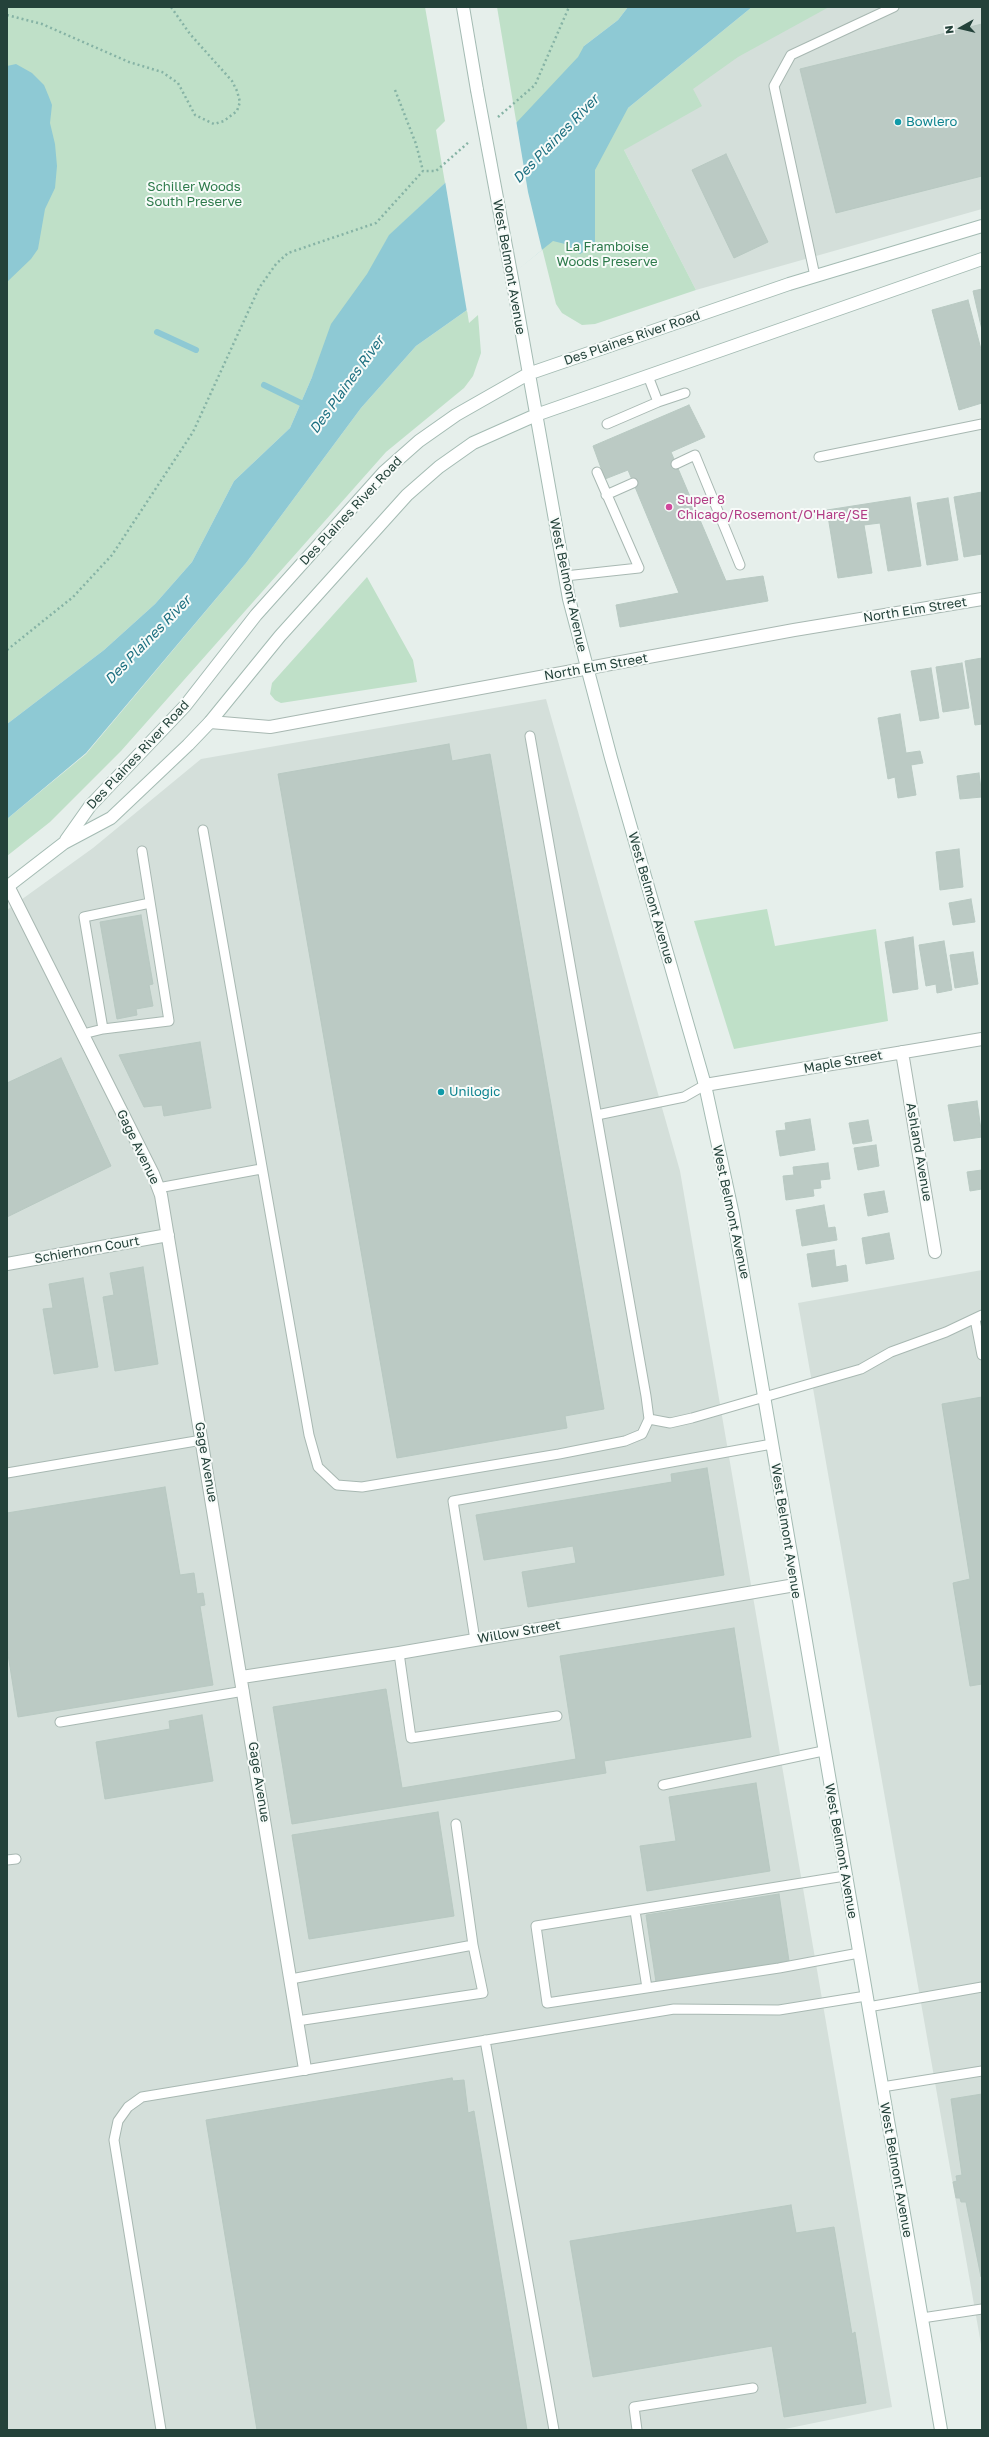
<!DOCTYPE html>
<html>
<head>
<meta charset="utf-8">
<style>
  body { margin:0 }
  #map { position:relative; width:989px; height:2437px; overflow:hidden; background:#e6efeb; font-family:"Golos Text",sans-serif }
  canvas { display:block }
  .frame { position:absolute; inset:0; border:8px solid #24423a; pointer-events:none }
  .north { position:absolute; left:941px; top:8px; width:40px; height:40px; -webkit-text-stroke:3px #f7fbf9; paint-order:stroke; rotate:262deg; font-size:11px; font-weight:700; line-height:16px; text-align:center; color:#24423a }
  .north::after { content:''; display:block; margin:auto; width:14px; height:18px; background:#24423a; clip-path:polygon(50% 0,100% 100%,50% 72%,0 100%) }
</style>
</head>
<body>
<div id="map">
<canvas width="989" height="2437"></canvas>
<div class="frame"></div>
<div class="north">N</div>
</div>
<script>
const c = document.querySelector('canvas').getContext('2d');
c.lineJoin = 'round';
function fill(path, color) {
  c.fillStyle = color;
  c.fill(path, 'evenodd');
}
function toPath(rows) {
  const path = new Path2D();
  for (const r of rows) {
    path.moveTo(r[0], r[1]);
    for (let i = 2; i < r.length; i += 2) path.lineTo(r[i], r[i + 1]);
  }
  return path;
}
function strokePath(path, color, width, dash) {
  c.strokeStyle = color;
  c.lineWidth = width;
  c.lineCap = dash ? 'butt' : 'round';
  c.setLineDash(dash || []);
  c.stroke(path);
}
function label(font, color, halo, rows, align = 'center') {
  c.font = font + ' "Golos Text",sans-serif';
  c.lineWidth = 4;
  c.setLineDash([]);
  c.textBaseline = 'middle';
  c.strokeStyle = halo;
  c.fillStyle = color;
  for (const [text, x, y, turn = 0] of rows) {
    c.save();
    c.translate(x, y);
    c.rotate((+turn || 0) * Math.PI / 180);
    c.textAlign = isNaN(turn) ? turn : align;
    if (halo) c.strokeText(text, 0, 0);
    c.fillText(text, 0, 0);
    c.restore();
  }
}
fill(toPath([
  [752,7,982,7,982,209,696,290,624,150],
  [546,699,680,1171,892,2407,780,2430,7,2430,7,910,93,848,201,759],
  [982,1270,982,2350,798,1303]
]), '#d4dfda');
fill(toPath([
  [7,7,425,7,445,121,436,130,445,183,389,236,312,377,290,428,234,481,192,562,155,604,104,650,7,724],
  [497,7,628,7,618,20,584,46,628,108,752,7,829,7,738,57,693,89,702,106,624,150,696,290,595,324,582,325,562,313,556,304,528,192],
  [467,310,469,323,478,315,481,353,473,376,464,388,386,452,121,751,50,822,7,856,7,819,86,754,246,563,361,408,416,346],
  [367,577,413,660,417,682,281,703,275,700,270,694,272,683],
  [767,909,775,946,876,929,888,1021,734,1049,694,921]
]), '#bfe0c8');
fill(toPath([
  [628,7,752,7,628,108,595,170,595,244,580,254,565,244,553,241,467,310,416,346,361,408,246,563,86,753,7,819,7,724,104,650,155,604,192,562,234,481,290,428,312,377,331,324,367,274,389,235,445,183,517,122,578,57,584,46,618,20],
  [16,64,32,73,44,85,49,97,52,105,50,123,55,144,57,166,55,188,45,209,38,249,31,259,7,282,7,66]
]), '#8ec9d4');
fill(toPath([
  [516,120,528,192,542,250,467,312,445,181]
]), '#e6efeb');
strokePath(toPath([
  [157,332,196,350],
  [264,385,307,406]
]), '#8ec9d4', 6);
const building = toPath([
  [982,24,982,176,836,213,800,69,982,24],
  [726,154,768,242,734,258,692,170,726,154],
  [982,289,982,330,973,291,982,289],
  [968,300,982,353,982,403,959,410,932,310,968,300],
  [689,405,705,437,671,452,726,581,763,576,768,601,620,627,616,605,679,593,628,470,605,479,593,446,689,405],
  [982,492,982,554,964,557,954,497,982,492],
  [910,497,921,566,888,571,880,523,864,525,872,573,838,578,827,510,910,497],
  [948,498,958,560,927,565,917,503,948,498],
  [982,658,982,724,975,725,965,661,982,658],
  [962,663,969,708,943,712,936,667,962,663],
  [931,668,939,718,920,721,911,671,931,668],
  [900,714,906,753,920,751,923,763,911,765,916,795,898,798,895,777,888,779,878,718,900,714],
  [449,744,452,761,490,754,604,1409,565,1416,567,1428,397,1458,278,774,449,744],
  [979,773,982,797,960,799,957,776,979,773],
  [959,849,963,887,940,890,936,852,959,849],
  [971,899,975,922,953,925,949,903,971,899],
  [141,915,153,984,149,985,153,1006,136,1009,137,1015,117,1019,100,922,141,915],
  [913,937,918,989,893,993,885,942,913,937],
  [944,941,952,990,937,993,936,984,926,986,919,945,944,941],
  [973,952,978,984,955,988,950,955,973,952],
  [200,1042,211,1108,164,1116,162,1105,144,1107,119,1055,200,1042],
  [61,1058,111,1166,7,1217,7,1083,61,1058],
  [977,1101,982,1137,954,1141,948,1105,977,1101],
  [810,1119,815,1150,780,1156,776,1131,786,1130,785,1123,810,1119],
  [868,1120,872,1141,853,1144,849,1123,868,1120],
  [876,1145,879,1166,858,1170,854,1148,876,1145],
  [828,1163,830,1179,820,1180,821,1188,813,1189,814,1196,786,1200,783,1176,794,1175,793,1167,828,1163],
  [982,1170,982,1189,970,1191,967,1172,982,1170],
  [884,1191,888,1212,868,1216,864,1194,884,1191],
  [824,1205,828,1228,835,1227,837,1240,802,1246,796,1210,824,1205],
  [889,1233,894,1259,866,1264,862,1238,889,1233],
  [834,1250,836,1267,846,1265,848,1281,812,1287,807,1254,834,1250],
  [143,1267,158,1364,115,1371,103,1297,114,1295,110,1273,143,1267],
  [83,1278,98,1367,54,1374,43,1309,53,1308,49,1284,83,1278],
  [982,1397,982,1684,970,1686,953,1583,970,1579,942,1404,982,1397],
  [707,1468,724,1575,528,1607,522,1572,576,1563,573,1546,484,1560,476,1515,672,1482,671,1474,707,1468],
  [165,1487,180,1575,194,1573,197,1594,203,1593,205,1605,200,1606,213,1685,18,1717,7,1648,7,1513,165,1487],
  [734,1628,751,1737,604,1761,606,1773,292,1824,273,1707,386,1689,402,1788,576,1759,560,1656,734,1628],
  [202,1715,213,1781,105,1799,96,1742,170,1729,169,1721,202,1715],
  [756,1783,770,1871,647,1891,640,1846,676,1841,669,1797,756,1783],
  [438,1812,454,1916,309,1939,292,1835,438,1812],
  [779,1894,789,1961,656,1982,646,1915,779,1894],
  [452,2078,453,2081,464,2080,468,2113,474,2111,527,2430,257,2430,206,2120,452,2078],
  [982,2094,982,2277,981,2277,966,2202,961,2202,960,2198,956,2198,953,2182,957,2181,956,2176,962,2175,951,2099,982,2094],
  [791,2205,796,2233,834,2227,852,2334,855,2332,866,2403,784,2417,772,2346,593,2377,570,2241,791,2205]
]);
fill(building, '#bbcac4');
strokePath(building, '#b8c9c2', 1);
const lane = toPath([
  [815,276,774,86,791,55,894,7],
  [648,376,658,402],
  [607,424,658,402,685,393],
  [819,457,982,424],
  [676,464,695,455,740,565],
  [606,495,633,483],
  [565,576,639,568,597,472],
  [203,830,309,1435,318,1467,337,1485,362,1487,559,1454,625,1441,642,1434,649,1419,646,1396,530,736],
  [103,1029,84,917,150,903],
  [83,1034,103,1029,169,1021,142,851],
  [597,1115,684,1097,705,1085],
  [158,1188,261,1169],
  [975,1319,982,1355],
  [649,1419,670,1423,692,1418,861,1369,891,1352,946,1332,982,1315],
  [7,1473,202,1440],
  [475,1640,453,1501,772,1444],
  [399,1653,411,1738,557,1716],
  [60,1722,244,1691],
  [663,1785,823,1751],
  [7,1860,16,1859],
  [845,1876,536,1926,547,2003,779,1968,859,1953],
  [635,1911,647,1988],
  [291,1979,473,1945,456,1824],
  [868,2007,982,1987],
  [297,2021,483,1993,473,1945],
  [485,2040,554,2430],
  [882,2087,982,2071],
  [922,2318,982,2309],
  [161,2430,114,2140,118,2121,128,2107,142,2097,674,2009,779,2010,866,1996],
  [637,2430,634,2407,753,2388]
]);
const street = toPath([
  [210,722,270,727,794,630,982,599],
  [8,886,153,1174,161,1195,305,2069],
  [902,1052,935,1252],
  [705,1085,982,1039],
  [7,1264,168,1235],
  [242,1677,399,1653,795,1585]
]);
const secondary = toPath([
  [463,7,477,90],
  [513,284,569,599,611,758,705,1085,733,1215,941,2430],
  [66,840,90,806,185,706,256,615,384,472,419,441,456,415,528,374,789,284,982,226],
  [7,887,64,843,111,818,188,745,210,722,280,636,407,495,439,467,473,443,536,415,982,259]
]);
strokePath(lane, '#a8b8b2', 11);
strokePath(street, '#a8b8b2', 14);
strokePath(secondary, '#a4bbb3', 14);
strokePath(toPath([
  [7,15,42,24,129,62,162,72,178,83,195,115,214,124,224,121,237,111,240,102,237,91,232,81,190,34,171,7],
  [395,90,416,144,423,171],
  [498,117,535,85,569,7],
  [7,650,73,597,112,555,193,432,259,288,276,264,288,253,376,223,423,171,436,171,470,141]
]), '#86b3a5', 2.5, [2, 3]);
strokePath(lane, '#fff', 9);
strokePath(street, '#fff', 12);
strokePath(secondary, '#fff', 12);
const secondaryBridge = toPath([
  [477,90,513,284]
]);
strokePath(secondaryBridge, '#a4bbb3', 14, []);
strokePath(secondaryBridge, '#fff', 12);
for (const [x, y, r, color] of [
  [898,122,4,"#0f9aa8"],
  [669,507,4,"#d1479c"],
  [441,1092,4,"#0f9aa8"]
]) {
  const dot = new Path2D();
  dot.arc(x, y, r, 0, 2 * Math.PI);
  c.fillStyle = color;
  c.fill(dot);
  strokePath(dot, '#f7fbf9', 1.5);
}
label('13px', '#0d838f', '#f7fbf9', [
  ["Bowlero",906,122],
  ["Unilogic",449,1092]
], 'left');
label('13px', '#2d7a4b', '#f7fbf9', [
  ["Schiller Woods",194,187],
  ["South Preserve",194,202],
  ["La Framboise",607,247],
  ["Woods Preserve",607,262]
]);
label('13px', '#24423a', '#f7fbf9', [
  ["West Belmont Avenue",509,267,80],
  ["Des Plaines River Road",632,338,-19],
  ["Des Plaines River Road",351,511,-47],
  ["West Belmont Avenue",568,585,78],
  ["North Elm Street",915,610,-9],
  ["North Elm Street",596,667,-10],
  ["Des Plaines River Road",138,755,-47],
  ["West Belmont Avenue",651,898,74],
  ["Maple Street",843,1062,-10],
  ["Gage Avenue",138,1147,64],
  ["Ashland Avenue",919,1152,80],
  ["West Belmont Avenue",731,1212,78],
  ["Schierhorn Court",87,1250,-10],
  ["Gage Avenue",206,1462,80],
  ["West Belmont Avenue",786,1531,81],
  ["Willow Street",519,1632,-10],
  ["Gage Avenue",259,1782,81],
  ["West Belmont Avenue",841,1851,80],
  ["West Belmont Avenue",896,2170,80]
]);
label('13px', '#b23c85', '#f7fbf9', [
  ["Super 8",677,500],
  ["Chicago/Rosemont/O'Hare/SE",677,515]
], 'left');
label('italic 14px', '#1c6f80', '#f7fbf9', [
  ["Des Plaines River",556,139,-46],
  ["Des Plaines River",347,385,-54],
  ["Des Plaines River",148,640,-46]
]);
</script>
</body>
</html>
